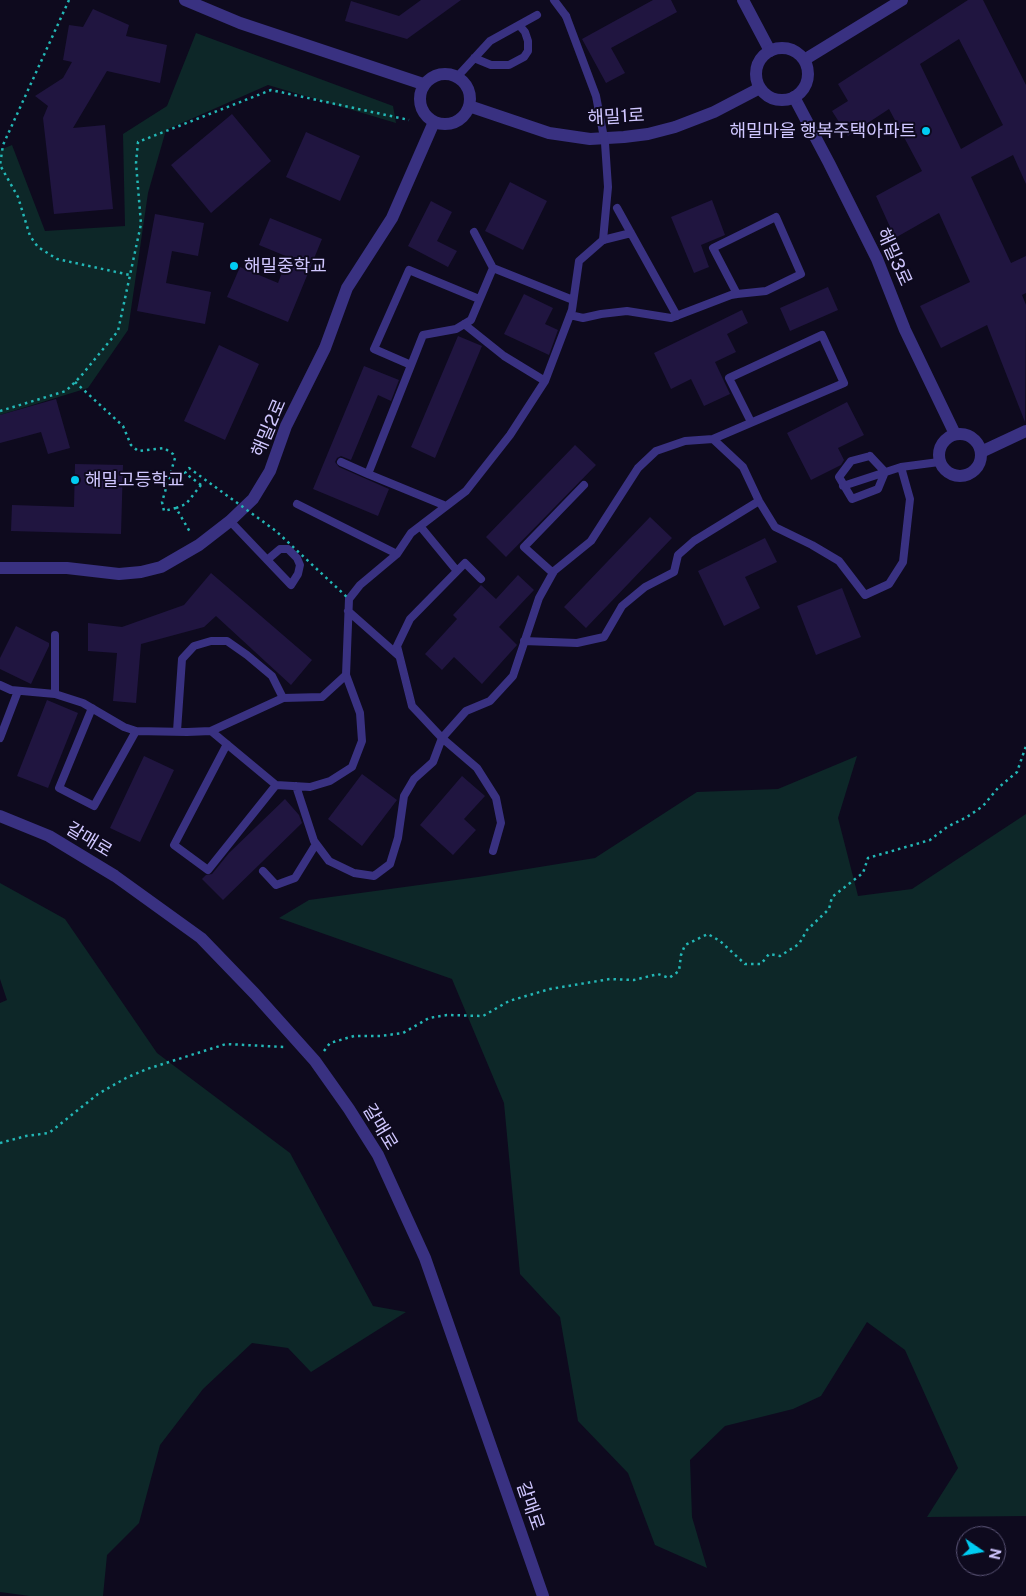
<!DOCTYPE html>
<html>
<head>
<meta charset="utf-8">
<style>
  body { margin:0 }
  #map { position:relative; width:1026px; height:1596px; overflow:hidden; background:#0e0a1e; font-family:"Public Sans",sans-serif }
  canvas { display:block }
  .north { position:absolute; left:956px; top:1526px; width:50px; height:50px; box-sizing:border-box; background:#0e0a1e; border:1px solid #5c5678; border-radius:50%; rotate:102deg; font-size:14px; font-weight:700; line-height:20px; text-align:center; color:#d0c7ff }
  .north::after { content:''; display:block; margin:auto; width:18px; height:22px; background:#00ccf2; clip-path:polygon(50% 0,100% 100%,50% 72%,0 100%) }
</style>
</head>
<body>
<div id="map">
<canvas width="1026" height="1596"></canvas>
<div class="north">N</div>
</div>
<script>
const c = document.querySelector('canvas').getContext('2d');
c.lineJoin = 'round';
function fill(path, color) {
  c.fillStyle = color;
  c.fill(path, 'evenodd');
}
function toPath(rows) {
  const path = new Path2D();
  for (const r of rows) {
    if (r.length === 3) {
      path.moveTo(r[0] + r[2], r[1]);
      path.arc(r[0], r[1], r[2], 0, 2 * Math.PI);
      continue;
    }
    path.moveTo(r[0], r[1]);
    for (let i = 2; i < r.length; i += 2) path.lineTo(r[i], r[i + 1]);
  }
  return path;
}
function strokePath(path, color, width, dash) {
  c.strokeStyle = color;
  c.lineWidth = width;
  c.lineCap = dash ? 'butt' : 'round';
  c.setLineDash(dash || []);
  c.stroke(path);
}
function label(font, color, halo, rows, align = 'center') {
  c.font = font + ' "Public Sans","Noto Sans KR",sans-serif';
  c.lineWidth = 4;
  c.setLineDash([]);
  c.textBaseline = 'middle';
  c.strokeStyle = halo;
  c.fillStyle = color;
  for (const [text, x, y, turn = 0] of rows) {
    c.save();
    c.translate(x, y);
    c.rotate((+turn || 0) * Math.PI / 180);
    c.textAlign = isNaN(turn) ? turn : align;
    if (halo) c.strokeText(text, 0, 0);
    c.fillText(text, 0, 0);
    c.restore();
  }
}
fill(toPath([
  [196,33,393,106,396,123,268,85,166,130,148,193,128,330,88,388,0,415,0,150,12,145,45,231,125,226,123,134,167,106],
  [857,756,838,818,858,896,912,889,1026,814,1026,1516,927,1517,958,1468,905,1350,867,1322,821,1396,793,1409,725,1426,690,1460,692,1517,707,1568,655,1545,628,1473,578,1421,560,1317,520,1274,504,1103,452,979,279,918,309,900,478,877,595,858,697,792,778,789],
  [0,883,65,919,157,1053,290,1153,373,1306,406,1312,311,1372,288,1348,252,1343,203,1389,160,1445,139,1523,107,1555,103,1596,30,1596,0,1592,0,1003,7,1000,0,979]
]), '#0d2728');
fill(toPath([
  [421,0,461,0,407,39,345,21,351,1,399,16],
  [653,0,671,0,677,12,611,48,625,73,606,83,582,39],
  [968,0,983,0,1026,85,1026,184,1013,155,971,177,1011,263,1026,256,1026,293,1022,295,1026,305,1025,422,987,325,941,348,920,306,970,282,939,213,895,238,876,196,922,171,889,109,848,136,832,111,848,101,838,84],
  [959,39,1003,125,961,149,920,64],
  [93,9,129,25,126,36,167,45,160,83,107,71,73,128,105,125,113,209,54,214,43,118,48,106,35,96,63,78,72,62,63,60,69,25,83,27],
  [232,114,271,161,211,213,171,165],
  [306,132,360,156,340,201,286,177],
  [510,182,547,201,523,250,485,231],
  [712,200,725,235,701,245,709,267,694,273,671,217],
  [431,201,452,212,437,241,457,251,448,267,408,246],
  [155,214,204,223,198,256,172,251,166,283,211,292,205,324,137,311],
  [270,218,322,239,288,322,227,297,240,267,278,283,288,257,259,245],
  [828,287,838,310,790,331,780,308],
  [524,294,553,308,545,324,558,330,549,355,504,334],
  [742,310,748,323,727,334,736,352,715,362,730,394,704,406,691,379,671,389,654,353],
  [458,336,482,346,435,458,411,447],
  [219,345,259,364,225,440,184,421],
  [364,366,399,380,391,401,378,395,351,460,341,456,337,458,335,462,339,467,389,489,378,516,313,489],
  [56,399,70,448,48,454,41,432,0,443,0,415],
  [847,402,864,435,838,448,844,460,841,465,811,480,787,433],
  [575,445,596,465,506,557,486,537],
  [75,464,123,465,121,534,11,531,12,505,74,507],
  [650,517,672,538,586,628,564,607],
  [765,538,777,562,745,577,760,608,724,626,698,571],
  [211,573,312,660,291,685,216,616,204,627,141,644,136,703,113,701,117,653,88,651,88,623,122,627,184,605],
  [518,575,534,590,499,627,517,645,482,684,454,657,442,670,425,654,457,619,453,615,481,585,496,599],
  [842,588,861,637,816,655,797,606],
  [16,626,49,643,49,646,31,684,0,669,0,658],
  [47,700,78,713,48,788,17,776],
  [144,756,174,770,140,842,110,828],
  [362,774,397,800,362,846,328,819],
  [462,776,485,796,464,819,476,830,453,855,420,825],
  [285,799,299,815,302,823,223,900,202,879,206,875,212,874,229,853]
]), '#201540');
strokePath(toPath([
  [69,0,3,145,0,165,18,197,30,236,38,247,57,259,130,275],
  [75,382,123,426,131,445,138,451,164,448,173,454,175,458,162,502,164,511,176,508,190,532],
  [0,411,66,391,81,376,118,331,141,224,136,163,138,142,271,90,409,120],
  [176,508,186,504,201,485],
  [324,1051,330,1043,354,1036,380,1036,403,1033,429,1018,447,1015,483,1016,509,1001,550,989,610,979,634,980,658,974,669,978,679,971,681,955,685,945,708,934,720,941,745,964,761,964,769,954,780,956,799,944,807,930,829,909,832,897,863,873,868,858,930,840,947,827,967,817,983,806,998,788,1017,772,1026,746],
  [0,1143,26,1136,49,1133,98,1094,126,1078,147,1069,226,1044,284,1047]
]), '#23b7b6', 2.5, [2.5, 4]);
strokePath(toPath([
  [554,0,566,16],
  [474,58,491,65,509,65,524,57,528,51,528,41,525,32,519,25],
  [457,77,490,41,537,15],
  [617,208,677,316],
  [474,232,493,268,573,300],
  [570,315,583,318,601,314,627,311,671,318,731,295,737,294,766,291,801,274,776,217,713,248,737,294],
  [464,324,504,356,545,381],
  [411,365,374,349,409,270,479,299],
  [713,439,743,467,759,501,775,527,812,545,839,561,865,595,889,584,903,562,910,499,901,467],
  [870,456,885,472,878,489,852,499,839,477,851,461,870,456],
  [341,462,368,474],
  [843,486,901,467,939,462],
  [297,504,397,554],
  [446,506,368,474,423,335,456,329,471,320,493,268],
  [230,521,291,585,298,574,300,565,297,558,288,549,280,549,267,560],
  [420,526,457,571],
  [553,573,524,547,584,485],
  [481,579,465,563,410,619,397,646,412,706,442,738,477,768,496,798,501,823,493,851],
  [348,611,399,656],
  [524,641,577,643,604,637,622,606,645,587,674,572,678,555,694,541,759,501],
  [0,685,11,690,55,694,83,703,124,727,136,731,187,732,211,731,283,698,322,697,346,675],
  [55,694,55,635],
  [92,708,59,788,94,806,136,731],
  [177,731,182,659,194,646,211,641,227,641,247,655,272,676,283,698],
  [211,731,276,785,310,787,330,781,352,767,362,741,360,713,346,675,349,599,360,585,397,554,411,533,466,491,510,435,545,381,572,310,579,261,603,240,631,233],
  [0,738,18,691],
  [227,744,174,845,208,870,276,785],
  [296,786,314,841,329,861,354,873,374,876,390,864,398,838,404,796,414,779,433,762,442,738,466,711,490,701,513,676,539,598,554,571,591,541,638,468,656,451,685,441,713,439,844,383,822,335,729,378,751,422],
  [263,871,276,885,295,878,316,844]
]), '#393181', 8);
strokePath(toPath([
  [743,0,770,51],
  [794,97,829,163,877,259,905,330,955,434],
  [960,455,21],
  [981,452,1026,431]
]), '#393181', 12);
strokePath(toPath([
  [185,0,240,23,423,84],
  [782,74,26],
  [804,60,902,0],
  [445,99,25],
  [469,106,549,133,590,139,624,137,648,134,675,127,714,112,760,88],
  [0,568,67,568,119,574,141,572,161,567,199,545,230,521,253,499,270,471,286,426,325,348,347,288,392,218,434,122],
  [0,816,49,836,115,876,201,938,255,994,315,1061,349,1109,378,1155,425,1258,543,1596]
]), '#393181', 12);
strokePath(toPath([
  [201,485,185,473,189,468,276,531,349,599]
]), '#23b7b6', 2.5, [2.5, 4]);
strokePath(toPath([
  [566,16,596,96,605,143,608,187,603,240]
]), '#393181', 8);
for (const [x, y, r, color] of [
  [926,131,5,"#00ccf2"],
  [234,266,5,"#00ccf2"],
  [75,480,5,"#00ccf2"]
]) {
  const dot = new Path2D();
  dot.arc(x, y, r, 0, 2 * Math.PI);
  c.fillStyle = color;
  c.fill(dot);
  strokePath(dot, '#0e0a1e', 2);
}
label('18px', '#d0c7ff', '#0e0a1e', [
  ["해밀1로",616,117,-3],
  ["해밀3로",894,257,66],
  ["해밀2로",269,428,-67],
  ["갈매로",89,840,31],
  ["갈매로",380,1127,59],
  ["갈매로",530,1506,71]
]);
label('18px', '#d0c7ff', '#0e0a1e', [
  ["해밀마을 행복주택아파트",916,131,"right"],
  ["해밀중학교",244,266],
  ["해밀고등학교",85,480]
], 'left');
</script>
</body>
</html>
